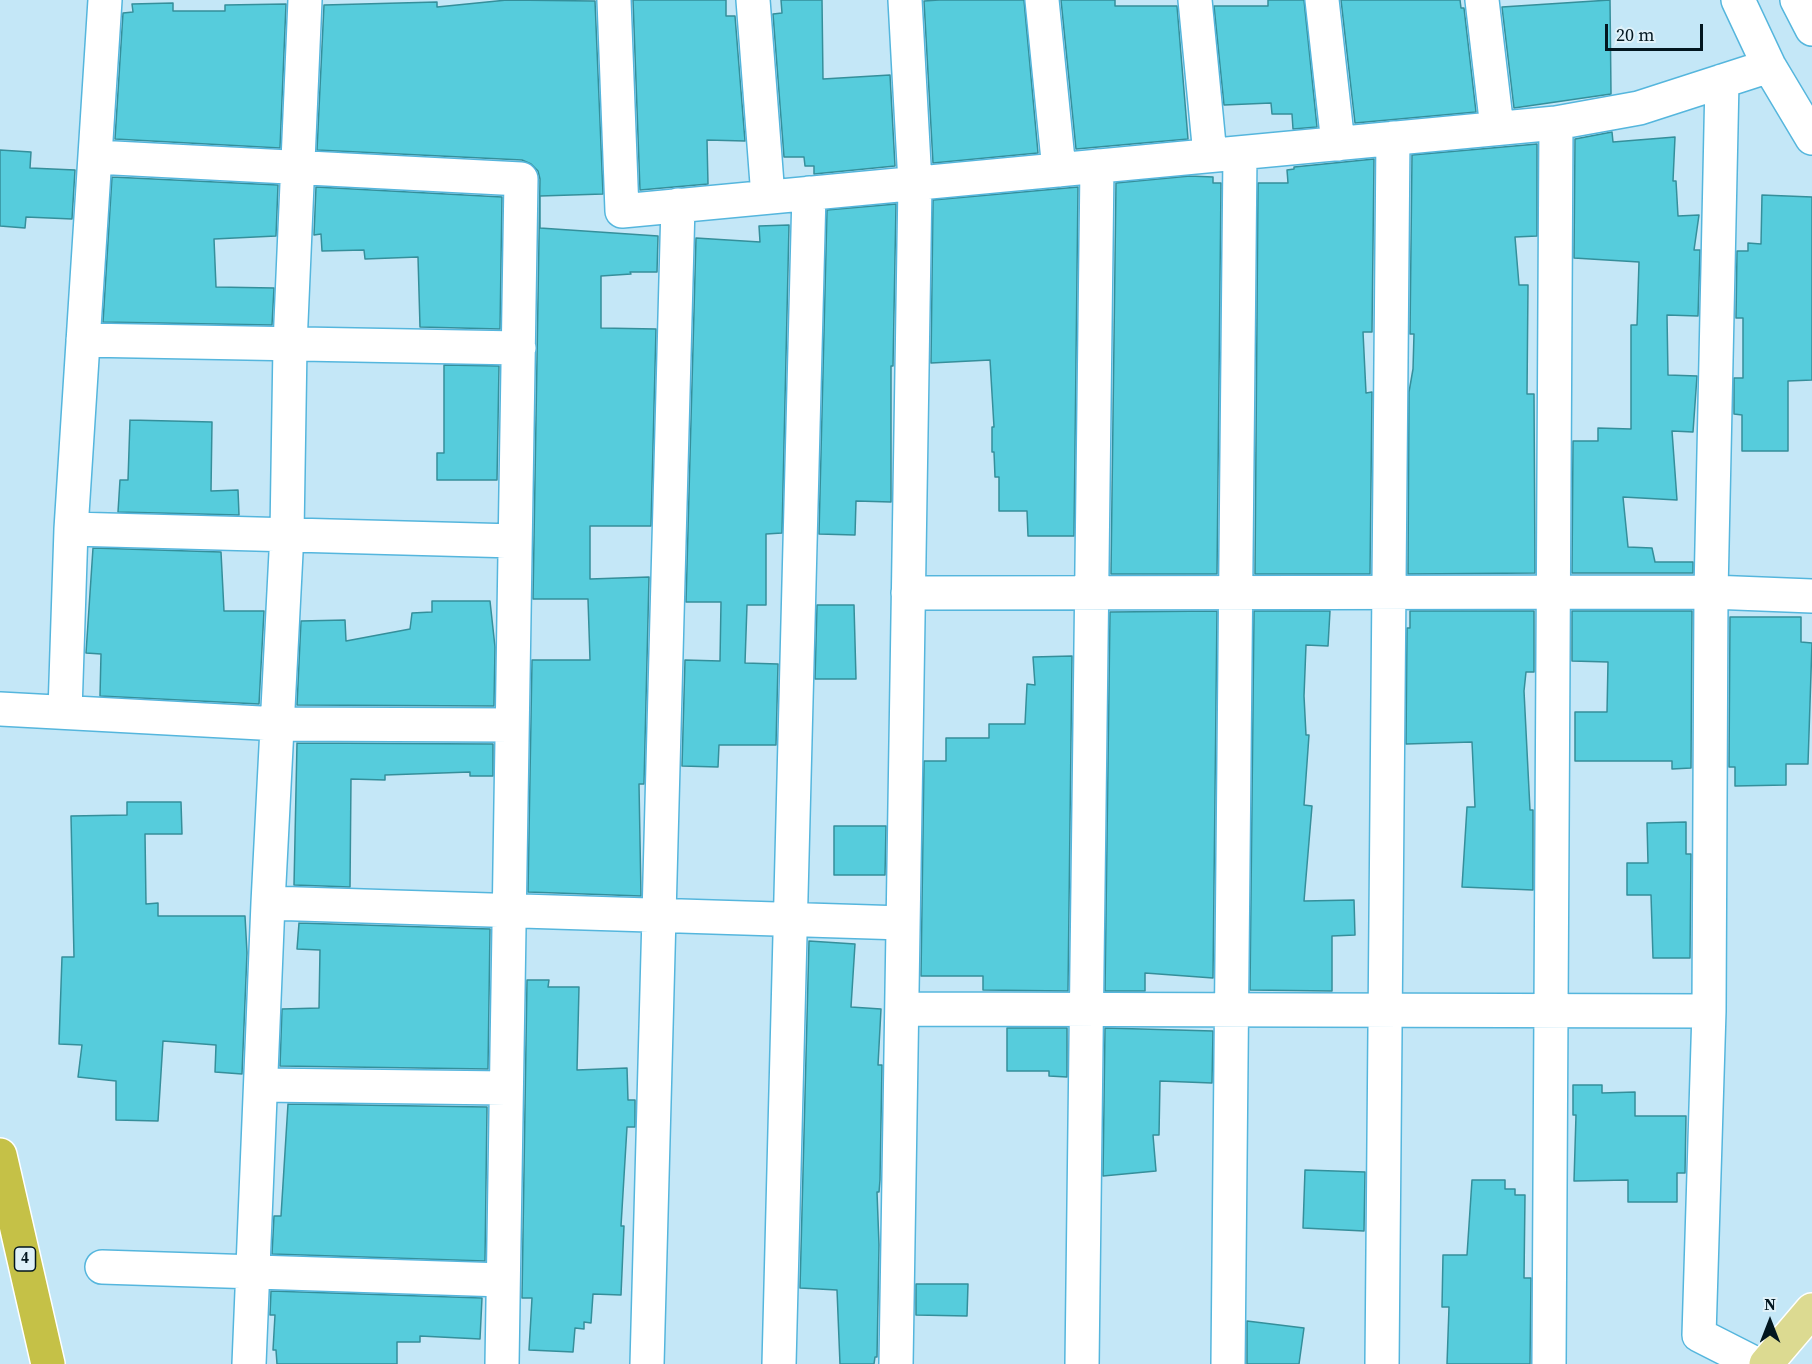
<!DOCTYPE html>
<html>
<head>
<meta charset="utf-8">
<style>
  body { margin:0 }
  #map { position:relative; width:1812px; height:1364px; overflow:hidden; background:#c4e7f7; font-family:"Source Serif 4",serif }
  canvas { display:block }
  .north { position:absolute; left:1740px; top:1292px; width:60px; height:60px; -webkit-text-stroke:4px #dff1f9; paint-order:stroke; rotate:0deg; font-size:16px; font-weight:700; line-height:24px; text-align:center; color:#02161f }
  .north::after { content:''; display:block; margin:auto; width:21px; height:27px; background:#02161f; clip-path:polygon(50% 0,100% 100%,50% 72%,0 100%) }
  .scale { position:absolute; left:1605px; top:24px; width:98px; height:27px; box-sizing:border-box; border:3px solid #02161f; border-top:0; padding-left:8px; font-size:18px; line-height:21px; white-space:nowrap; color:#02161f; -webkit-text-stroke:4px #dff1f9; paint-order:stroke }
</style>
</head>
<body>
<div id="map">
<canvas width="1812" height="1364"></canvas>
<div class="north">N</div>
<div class="scale">20 m</div>
</div>
<script>
const c = document.querySelector('canvas').getContext('2d');
c.lineJoin = 'round';
function fill(path, color) {
  c.fillStyle = color;
  c.fill(path, 'evenodd');
}
function toPath(rows) {
  const path = new Path2D();
  for (const r of rows) {
    path.moveTo(r[0], r[1]);
    for (let i = 2; i < r.length; i += 2) path.lineTo(r[i], r[i + 1]);
  }
  return path;
}
function strokePath(path, color, width, dash) {
  c.strokeStyle = color;
  c.lineWidth = width;
  c.lineCap = dash ? 'butt' : 'round';
  c.setLineDash(dash || []);
  c.stroke(path);
}
function label(font, color, halo, rows, align = 'center') {
  c.font = font + ' "Source Serif 4",serif';
  c.lineWidth = 5;
  c.setLineDash([]);
  c.textBaseline = 'middle';
  c.strokeStyle = halo;
  c.fillStyle = color;
  for (const [text, x, y, turn = 0] of rows) {
    c.save();
    c.translate(x, y);
    c.rotate((+turn || 0) * Math.PI / 180);
    c.textAlign = isNaN(turn) ? turn : align;
    if (halo) c.strokeText(text, 0, 0);
    c.fillText(text, 0, 0);
    c.restore();
  }
}
const building = toPath([
  [507,0,595,1,603,194,540,196,540,228,658,236,657,272,630,272,631,274,601,276,601,328,656,329,651,526,590,526,590,579,649,577,644,784,639,784,641,896,528,892,532,660,590,660,588,599,533,599,540,179,538,171,531,164,522,160,317,150,324,5,437,2,437,7,507,0],
  [633,0,726,0,726,16,735,16,745,141,707,140,708,184,640,190,633,0],
  [781,0,822,0,823,79,890,75,895,166,814,174,814,166,805,166,804,157,784,157,773,14,782,13,781,0],
  [939,0,1024,0,1038,153,933,163,924,1,939,0],
  [1061,0,1115,0,1115,6,1177,6,1188,139,1076,149,1061,0],
  [1268,0,1304,0,1317,127,1293,129,1292,114,1272,114,1271,103,1224,105,1214,6,1268,6,1268,0],
  [1341,0,1460,0,1461,8,1464,8,1476,112,1355,123,1341,0],
  [1610,0,1611,94,1514,108,1502,7,1610,0],
  [173,3,173,11,225,11,225,5,286,4,280,148,115,139,123,13,133,12,132,4,173,3],
  [1612,132,1613,142,1675,137,1673,181,1676,181,1678,216,1699,215,1694,250,1700,250,1698,316,1667,315,1668,375,1697,376,1693,432,1672,431,1677,500,1623,497,1628,547,1652,548,1655,562,1693,562,1693,573,1572,573,1573,441,1598,441,1598,428,1631,429,1631,325,1637,325,1639,262,1574,258,1575,139,1612,132],
  [1537,144,1537,236,1515,237,1519,285,1528,285,1527,394,1534,394,1535,573,1408,574,1409,392,1413,369,1414,334,1410,334,1412,155,1537,144],
  [0,150,31,152,30,168,75,170,72,219,26,217,25,228,0,226,0,150],
  [1374,159,1372,332,1363,332,1366,393,1372,392,1370,574,1255,574,1258,183,1288,183,1287,170,1294,169,1294,167,1374,159],
  [1190,176,1213,177,1213,183,1221,183,1217,574,1111,574,1116,183,1190,176],
  [112,177,278,185,276,236,214,239,216,287,274,288,272,325,103,322,112,177],
  [316,187,502,197,500,329,420,327,418,257,365,259,364,250,322,251,321,234,314,235,316,187],
  [1078,187,1074,536,1028,536,1027,511,999,511,999,477,995,477,994,452,992,452,992,427,994,427,990,360,931,363,933,200,1078,187],
  [1762,195,1812,197,1812,380,1788,381,1788,451,1742,451,1742,415,1734,414,1734,378,1743,378,1743,318,1736,318,1737,251,1748,251,1748,243,1761,244,1762,195],
  [896,204,893,366,891,366,891,502,856,501,855,535,819,534,827,210,896,204],
  [789,225,782,533,766,534,766,605,747,605,745,663,778,664,776,745,719,745,718,767,682,766,685,660,720,661,721,602,686,602,696,238,760,242,759,226,789,225],
  [444,365,499,366,497,480,437,480,437,453,444,453,444,365],
  [130,420,212,422,211,491,238,490,239,515,118,512,120,480,128,480,130,420],
  [93,548,221,552,224,611,264,611,259,704,100,696,101,654,86,653,93,548],
  [432,601,490,601,495,647,494,706,297,705,301,621,345,620,346,641,410,629,412,613,432,612,432,601],
  [817,605,854,605,856,679,815,679,817,605],
  [1217,611,1213,978,1145,973,1145,991,1105,991,1110,612,1217,611],
  [1254,611,1330,611,1328,646,1306,645,1304,696,1306,735,1309,735,1304,805,1312,806,1304,901,1354,900,1355,935,1332,936,1332,991,1250,990,1254,611],
  [1410,611,1534,611,1534,672,1526,672,1524,691,1530,810,1533,810,1533,890,1462,887,1467,807,1475,807,1472,742,1406,744,1407,628,1410,628,1410,611],
  [1572,611,1692,611,1691,768,1672,769,1672,761,1575,761,1575,712,1607,712,1608,662,1572,661,1572,611],
  [1730,617,1801,617,1801,642,1812,643,1808,764,1786,764,1786,785,1735,786,1735,767,1729,767,1730,617],
  [1072,656,1068,991,983,990,983,976,921,976,924,761,946,761,946,738,989,738,989,724,1025,724,1027,684,1035,685,1033,657,1072,656],
  [297,743,493,744,493,776,470,776,470,772,385,775,385,780,351,779,350,887,294,885,297,743],
  [127,802,181,802,182,834,145,834,146,904,158,903,158,916,245,916,247,953,242,1074,215,1072,216,1045,163,1041,158,1121,116,1120,116,1081,78,1077,82,1045,59,1044,62,957,74,957,71,816,127,815,127,802],
  [1686,822,1686,854,1691,854,1690,958,1653,958,1651,895,1627,895,1627,863,1648,863,1647,823,1686,822],
  [834,826,886,826,885,875,834,875,834,826],
  [299,923,490,929,488,1069,280,1066,282,1009,319,1008,320,950,297,949,299,923],
  [809,941,855,944,851,1007,881,1009,878,1065,882,1065,880,1180,879,1192,877,1192,879,1245,877,1357,875,1357,874,1364,840,1364,837,1290,800,1288,809,941],
  [527,980,549,980,548,987,579,987,577,1070,627,1068,628,1100,635,1100,635,1127,627,1127,621,1226,624,1226,621,1295,593,1294,591,1323,584,1322,584,1329,575,1328,573,1352,529,1350,532,1298,522,1298,527,980],
  [1007,1028,1067,1028,1067,1077,1049,1076,1049,1071,1007,1071,1007,1028],
  [1105,1028,1213,1031,1212,1083,1160,1081,1159,1135,1153,1135,1156,1171,1103,1176,1105,1028],
  [1573,1085,1602,1085,1602,1093,1635,1092,1635,1116,1686,1116,1685,1173,1677,1173,1677,1202,1628,1202,1628,1180,1574,1181,1576,1115,1573,1115,1573,1085],
  [288,1104,487,1107,485,1261,272,1254,274,1216,281,1216,288,1104],
  [1305,1170,1365,1172,1364,1231,1303,1228,1305,1170],
  [1472,1180,1505,1180,1505,1189,1515,1189,1515,1195,1525,1195,1524,1278,1531,1278,1530,1364,1447,1364,1449,1307,1442,1307,1443,1255,1467,1255,1472,1180],
  [916,1284,968,1284,967,1316,916,1315,916,1284],
  [271,1291,482,1298,480,1339,420,1336,420,1342,397,1342,397,1364,277,1364,276,1350,273,1350,275,1315,270,1315,271,1291],
  [1247,1321,1304,1328,1299,1364,1247,1364,1247,1321]
]);
fill(building, '#56ccdc');
strokePath(building, '#358f9b', 1.5);
const minor = toPath([
  [614,0,622,211,1556,123,1639,108,1769,66],
  [753,0,768,197],
  [1042,0,1059,170],
  [1195,0,1210,155],
  [1322,0,1338,144],
  [1482,0,1497,128],
  [1738,0,1769,66,1812,138],
  [1797,0,1812,29],
  [1722,81,1711,592,1709,1011,1699,1335,1756,1364],
  [95,157,521,179,502,1364],
  [83,340,519,348],
  [71,529,515,541],
  [908,593,1711,592,1812,596],
  [0,709,279,724,512,725],
  [65,711,71,529,105,0],
  [268,903,903,923],
  [904,1009,1709,1011],
  [261,1085,506,1088],
  [102,1267,503,1280],
  [249,1364,268,903,287,533,290,345,305,0],
  [647,1364,678,205],
  [779,1364,809,193],
  [896,1364,915,183,905,0],
  [1082,1364,1097,166],
  [1228,1364,1240,153],
  [1382,1364,1393,138],
  [1549,1364,1556,123]
]);
const major = toPath([
  [1766,1364,1812,1310]
]);
const highway = toPath([
  [0,1155,48,1364]
]);
strokePath(minor, '#55b6dd', 36);
strokePath(major, '#fff', 36);
strokePath(highway, '#fff', 36);
strokePath(minor, '#fff', 33);
strokePath(major, '#dcda91', 33);
strokePath(highway, '#c5c147', 33);
for (const [x, y, w] of [
  [25,1259,21]
]) {
  const box = new Path2D();
  box.roundRect(x - w / 2, y - 12, w, 24, 4.5);
  c.fillStyle = '#dff1f9';
  c.fill(box);
  strokePath(box, '#02161f', 1.5);
}
label('bold 15px', '#02161f', null, [
  ["4",25,1259]
]);
</script>
</body>
</html>
